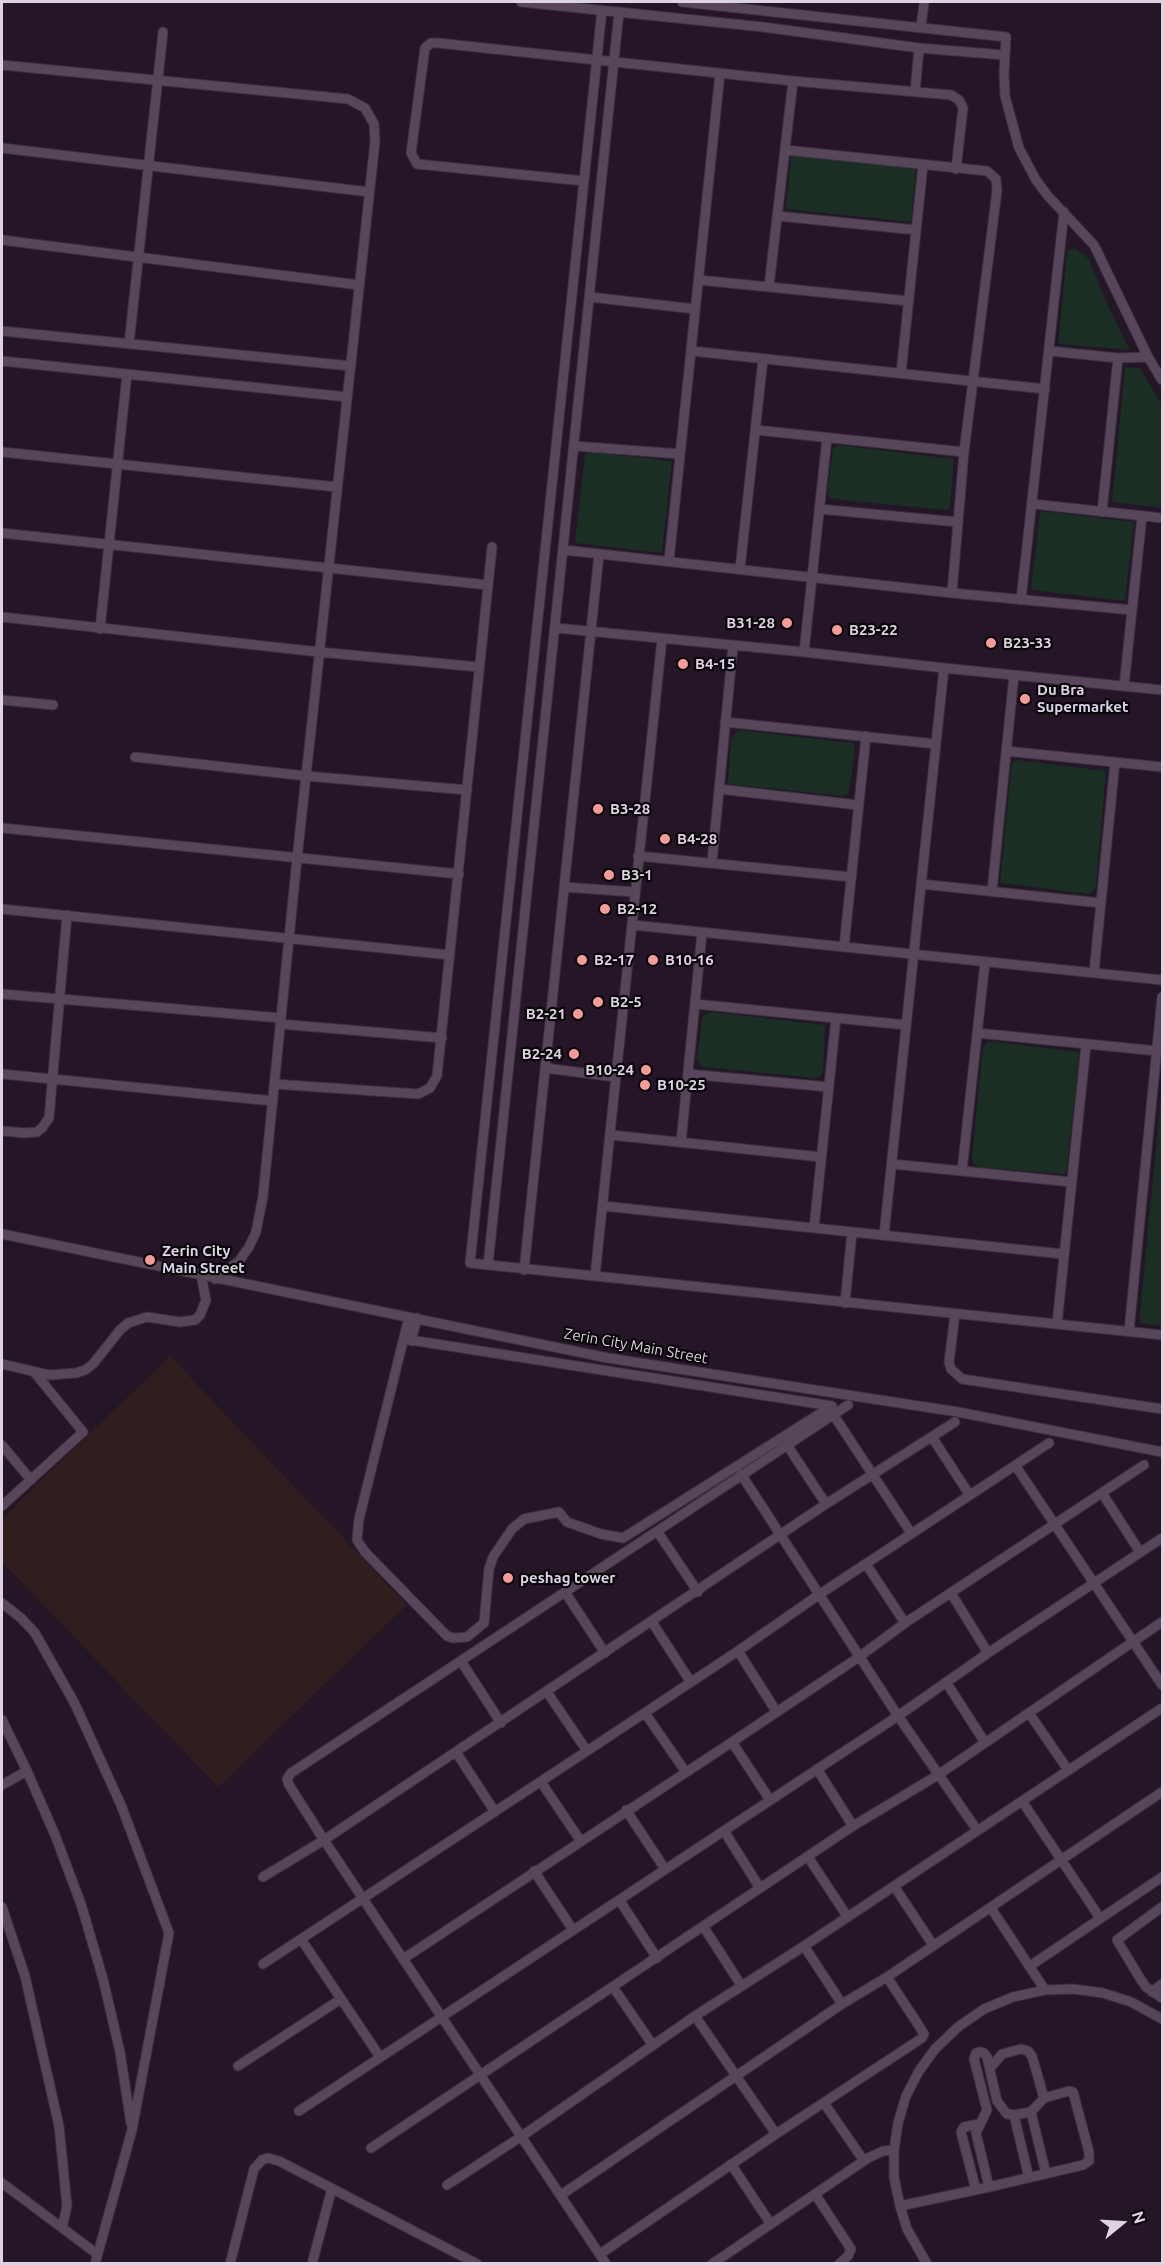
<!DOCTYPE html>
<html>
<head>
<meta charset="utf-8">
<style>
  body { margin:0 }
  #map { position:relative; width:1164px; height:2265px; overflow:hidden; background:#241527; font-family:Ubuntu,sans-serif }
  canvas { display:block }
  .frame { position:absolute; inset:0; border:3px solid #ded3e0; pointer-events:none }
  .north { position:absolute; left:1092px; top:2193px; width:60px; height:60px; -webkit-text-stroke:4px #0a040b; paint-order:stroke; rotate:72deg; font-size:16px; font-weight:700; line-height:24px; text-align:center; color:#ded3e0 }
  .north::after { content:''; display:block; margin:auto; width:21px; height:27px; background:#ded3e0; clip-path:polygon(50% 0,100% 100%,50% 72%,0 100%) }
</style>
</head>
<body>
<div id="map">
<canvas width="1164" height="2265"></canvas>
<div class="frame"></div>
<div class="north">N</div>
</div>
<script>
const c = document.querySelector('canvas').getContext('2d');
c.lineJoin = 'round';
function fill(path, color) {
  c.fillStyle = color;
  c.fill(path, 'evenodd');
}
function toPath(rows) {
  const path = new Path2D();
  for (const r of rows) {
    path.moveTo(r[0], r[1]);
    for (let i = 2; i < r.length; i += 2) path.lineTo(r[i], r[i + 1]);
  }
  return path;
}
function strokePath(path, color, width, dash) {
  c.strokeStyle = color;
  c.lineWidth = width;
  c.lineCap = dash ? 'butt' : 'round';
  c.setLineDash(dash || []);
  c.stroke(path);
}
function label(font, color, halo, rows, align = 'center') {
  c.font = font + ' Ubuntu,sans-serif';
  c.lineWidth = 4.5;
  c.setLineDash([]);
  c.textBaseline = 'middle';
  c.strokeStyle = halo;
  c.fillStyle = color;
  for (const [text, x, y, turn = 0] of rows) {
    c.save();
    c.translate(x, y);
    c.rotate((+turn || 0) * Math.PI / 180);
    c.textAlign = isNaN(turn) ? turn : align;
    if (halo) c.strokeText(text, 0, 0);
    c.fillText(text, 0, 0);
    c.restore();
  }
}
fill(toPath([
  [170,1356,407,1605,218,1787,2,1562,2,1518]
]), '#301d1d');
fill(toPath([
  [791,154,916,167,911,222,786,209],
  [1075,248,1089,259,1104,297,1130,350,1058,344,1067,253,1068,250],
  [1125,367,1140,368,1162,405,1162,508,1112,502],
  [838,445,954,459,950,509,944,510,833,499,829,497,827,492,833,449],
  [588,452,672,461,662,553,575,543,585,454],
  [1040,511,1134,522,1125,601,1031,590],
  [739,730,853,743,855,748,849,793,843,796,728,784,731,738],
  [1017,760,1106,771,1096,887,1092,892,1088,894,1000,883,1011,768,1013,762],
  [712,1012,825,1025,823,1070,820,1077,813,1078,703,1067,697,1060,702,1019,705,1014],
  [990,1041,1077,1052,1079,1055,1067,1168,1065,1174,978,1167,973,1163,972,1156,983,1048,986,1043],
  [1162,1086,1162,1326,1139,1323]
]), '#1a2e24');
const minor = toPath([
  [521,2,763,27,919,48,1004,55],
  [682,2,1006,37,1004,73,1005,96,1019,148,1036,180,1048,196,1094,245,1148,357,1162,380],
  [602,10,470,1263,1162,1335],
  [921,26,924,4],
  [2,65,348,99,365,108,374,124,375,142,297,859,263,1196,256,1232,249,1247,239,1261,215,1279],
  [915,92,919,48],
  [2,148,369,192],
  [785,150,987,171,996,179,997,191,964,452,952,593],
  [584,181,417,164,411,153,425,48,431,43,438,43,793,81,951,95,959,100,963,108,956,169],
  [778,216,916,230],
  [2,240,359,285],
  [699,280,909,301],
  [769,286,793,81],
  [590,297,695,309],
  [2,331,351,366],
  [129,344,163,32],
  [692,351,1045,389],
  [1050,351,1118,358,1148,357],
  [2,361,347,397],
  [901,373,923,165],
  [756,430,964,452],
  [574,446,680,454],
  [2,452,337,487],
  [1033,504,1162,518],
  [819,509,958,522],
  [1102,512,1118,358],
  [2,533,488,585],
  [564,550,952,593,1132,610],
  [669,561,720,73],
  [740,569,763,359],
  [1021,600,1064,212],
  [2,617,319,652,479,667],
  [556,628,804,652,944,668,1162,690],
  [100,629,127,374],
  [804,652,827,438],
  [1124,686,1142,516],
  [2,700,53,705],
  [725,722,936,744],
  [1006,751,1162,767],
  [135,757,306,776,467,790],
  [719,789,858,805],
  [2,828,459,874],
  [638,856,851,877],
  [712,862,733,646],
  [921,884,1101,903],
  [564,887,635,892],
  [992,891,1014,675],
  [2,909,450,955],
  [633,925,1162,980],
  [844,947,866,736],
  [1094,972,1115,762],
  [2,994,281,1018],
  [695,1004,906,1025],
  [280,1024,442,1038],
  [977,1033,1158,1051],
  [545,1068,616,1077],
  [2,1074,273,1101],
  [688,1074,829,1087],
  [274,1084,418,1094,430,1088,437,1076,492,547],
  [2,1131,25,1133,37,1132,42,1128,49,1118,67,915],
  [611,1135,821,1157],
  [681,1142,702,933],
  [892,1164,1072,1182],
  [962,1171,985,962],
  [603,1206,1063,1254],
  [814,1228,836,1018],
  [2,1234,608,1358,958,1412,1162,1452],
  [884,1235,944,668],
  [488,1265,619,12],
  [524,1270,599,554],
  [595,1276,662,639],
  [845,1303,852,1232],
  [955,1314,949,1362,951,1369,962,1379,1162,1409],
  [1057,1324,1086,1045],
  [1129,1331,1162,997],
  [404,1339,832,1406,623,1538,601,1534,567,1522,559,1512,524,1519,512,1529,493,1557,489,1569,484,1623,467,1637,453,1638,447,1636,365,1552,357,1540,359,1519,409,1317],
  [411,1341,417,1318],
  [2,1364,49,1375,76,1373,85,1370,93,1364,120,1330,128,1323,147,1317,180,1322,195,1320,200,1315,206,1300,201,1275],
  [833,1414,911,1533],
  [932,1437,969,1494],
  [2,1445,31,1480],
  [787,1445,826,1504],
  [1015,1465,1162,1685],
  [741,1474,898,1716,977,1830],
  [1102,1493,1140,1552],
  [2,1506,83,1432,35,1373],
  [657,1531,698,1592],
  [866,1564,905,1623],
  [565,1592,605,1653],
  [951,1593,988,1653],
  [2,1603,21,1618,35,1633,75,1704,121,1805,169,1933,132,2130,95,2264],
  [652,1622,690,1681],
  [738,1651,776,1711],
  [461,1661,501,1723],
  [946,1682,984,1741],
  [547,1692,587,1751],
  [645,1713,685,1771],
  [1029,1713,1068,1770],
  [2,1720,27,1771,55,1835,81,1904,103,1979,120,2052,131,2124],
  [732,1742,770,1800],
  [456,1752,495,1812],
  [817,1769,853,1826],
  [541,1782,580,1840],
  [2,1785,27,1771],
  [1022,1801,1100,1918],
  [626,1810,665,1869],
  [724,1831,760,1888],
  [808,1857,847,1916],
  [534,1871,573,1930],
  [263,1877,324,1840,826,1504,955,1422],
  [894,1886,933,1945],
  [620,1901,657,1958],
  [2,1907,25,1976,59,2126,67,2206,62,2228],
  [1162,1907,1117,1940,1141,1980,1146,1987,1162,1998],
  [991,1908,1045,1990],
  [703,1926,741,1985],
  [301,1939,380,2057],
  [804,1946,842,2004],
  [403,1959,732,1742,859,1657,905,1623,1144,1465],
  [263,1964,587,1751,738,1651,820,1594,1049,1443],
  [1030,1966,1162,1877],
  [613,1987,652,2044],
  [1152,1992,1162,1984],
  [695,2016,776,2134],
  [238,2066,341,1999],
  [990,2068,1002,2054,1021,2049,1028,2051,1032,2056,1044,2098],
  [824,2103,864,2161],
  [299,2111,898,1716,988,1653,1162,1538],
  [1031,2112,1046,2174],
  [1014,2115,1029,2178],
  [371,2148,853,1826,938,1775,1162,1622],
  [731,2164,770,2223],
  [2,2183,97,2254],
  [447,2185,522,2136,695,2016,804,1946,1162,1708],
  [976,2190,961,2132,964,2127,979,2124],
  [815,2194,851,2249,848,2256,839,2264],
  [561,2195,842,2004,887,1977,1162,1792],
  [900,2206,989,2187,1083,2165,1089,2161,1089,2152,1073,2092,1069,2091,1044,2098,1031,2112,1014,2115,1007,2114,997,2101,987,2057,984,2053,981,2052,976,2053,974,2059,987,2110,976,2133,989,2187],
  [600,2254,776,2134,922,2038,924,2034,921,2029,887,1977],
  [230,2264,254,2169,262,2160,268,2158,279,2161,477,2264],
  [312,2264,332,2188],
  [606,2264,324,1840,289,1785,287,1779,291,1773,848,1405],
  [712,2264,868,2158,883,2151,894,2150],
  [927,2264,907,2229,900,2206,894,2177,894,2150,898,2123,906,2096,919,2071,935,2049,958,2027,984,2009,1013,1997,1045,1990,1073,1989,1103,1993,1131,2002,1162,2019]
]);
strokePath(minor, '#3b303e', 11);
strokePath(minor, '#57455a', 9);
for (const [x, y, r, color] of [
  [787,623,6,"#f59c96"],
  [837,630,6,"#f59c96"],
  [991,643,6,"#f59c96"],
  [683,664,6,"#f59c96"],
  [1025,699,6,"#f59c96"],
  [598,809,6,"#f59c96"],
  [665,839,6,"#f59c96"],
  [609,875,6,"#f59c96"],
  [605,909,6,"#f59c96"],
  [582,960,6,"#f59c96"],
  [653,960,6,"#f59c96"],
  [598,1002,6,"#f59c96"],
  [578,1014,6,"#f59c96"],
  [574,1054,6,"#f59c96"],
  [646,1070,6,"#f59c96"],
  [645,1085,6,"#f59c96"],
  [150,1260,6,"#f59c96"],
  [508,1578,6,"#f59c96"]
]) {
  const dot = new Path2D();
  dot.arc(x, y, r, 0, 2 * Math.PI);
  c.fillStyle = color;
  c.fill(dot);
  strokePath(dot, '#0a040b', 2);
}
label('bold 15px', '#ded3e0', '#0a040b', [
  ["B31-28",775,623,"right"],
  ["B23-22",849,630],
  ["B23-33",1003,643],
  ["B4-15",695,664],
  ["Du Bra",1037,690],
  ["Supermarket",1037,707],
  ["B3-28",610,809],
  ["B4-28",677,839],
  ["B3-1",621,875],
  ["B2-12",617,909],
  ["B2-17",594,960],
  ["B10-16",665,960],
  ["B2-5",610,1002],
  ["B2-21",566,1014,"right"],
  ["B2-24",562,1054,"right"],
  ["B10-24",634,1070,"right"],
  ["B10-25",657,1085],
  ["Zerin City",162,1251],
  ["Main Street",162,1268],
  ["peshag tower",520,1578]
], 'left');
label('15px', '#ded3e0', '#0a040b', [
  ["Zerin City Main Street",636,1346,10]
]);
</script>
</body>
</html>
